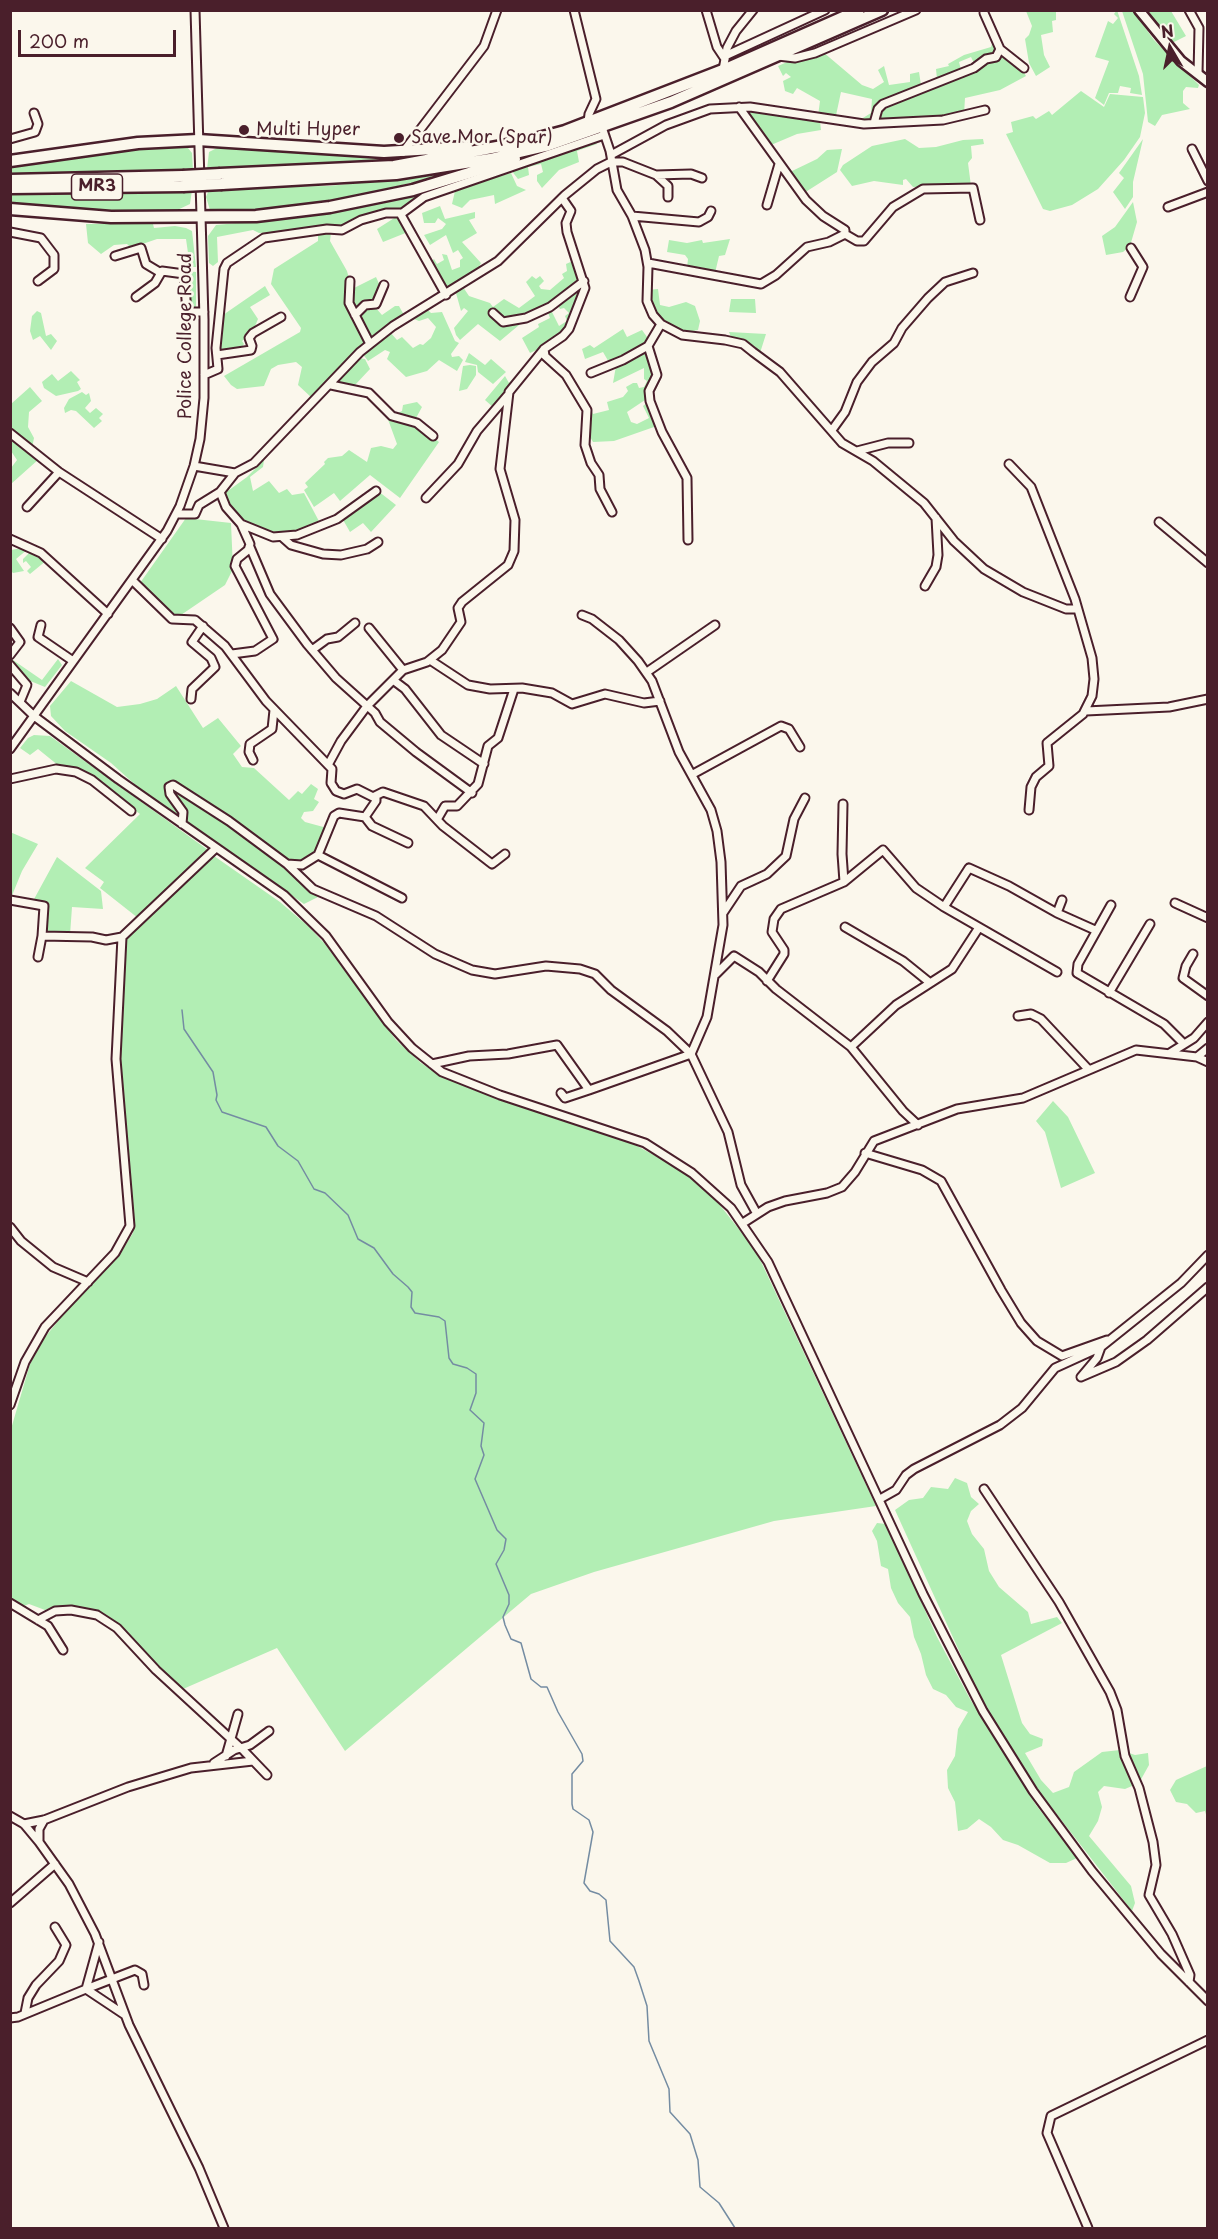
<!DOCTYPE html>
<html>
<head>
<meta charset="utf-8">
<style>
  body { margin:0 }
  #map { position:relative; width:1218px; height:2239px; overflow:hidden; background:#fbf7ec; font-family:"Playpen Sans",sans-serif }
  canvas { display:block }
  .frame { position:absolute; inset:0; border:12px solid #4a1f2b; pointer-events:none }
  .north { position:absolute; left:1140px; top:18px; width:60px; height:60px; -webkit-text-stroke:4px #fbf7ec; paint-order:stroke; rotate:351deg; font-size:16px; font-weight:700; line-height:24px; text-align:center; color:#4a1f2b }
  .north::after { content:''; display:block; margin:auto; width:21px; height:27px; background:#4a1f2b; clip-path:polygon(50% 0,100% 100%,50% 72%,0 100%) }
  .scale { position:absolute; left:18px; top:30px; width:158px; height:27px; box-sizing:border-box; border:3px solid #4a1f2b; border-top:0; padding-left:8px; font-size:18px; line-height:21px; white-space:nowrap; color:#4a1f2b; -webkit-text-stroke:4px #fbf7ec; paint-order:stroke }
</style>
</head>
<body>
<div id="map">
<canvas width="1218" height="2239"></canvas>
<div class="frame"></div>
<div class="north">N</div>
<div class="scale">200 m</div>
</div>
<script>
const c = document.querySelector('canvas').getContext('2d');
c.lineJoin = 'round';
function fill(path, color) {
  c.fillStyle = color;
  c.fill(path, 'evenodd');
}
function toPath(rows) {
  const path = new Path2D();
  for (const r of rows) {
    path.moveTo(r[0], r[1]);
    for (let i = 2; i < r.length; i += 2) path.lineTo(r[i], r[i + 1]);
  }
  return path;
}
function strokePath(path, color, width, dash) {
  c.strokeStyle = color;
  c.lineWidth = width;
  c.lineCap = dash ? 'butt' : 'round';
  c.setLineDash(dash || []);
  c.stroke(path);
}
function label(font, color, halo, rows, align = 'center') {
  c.font = font + ' "Playpen Sans",sans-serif';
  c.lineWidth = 5;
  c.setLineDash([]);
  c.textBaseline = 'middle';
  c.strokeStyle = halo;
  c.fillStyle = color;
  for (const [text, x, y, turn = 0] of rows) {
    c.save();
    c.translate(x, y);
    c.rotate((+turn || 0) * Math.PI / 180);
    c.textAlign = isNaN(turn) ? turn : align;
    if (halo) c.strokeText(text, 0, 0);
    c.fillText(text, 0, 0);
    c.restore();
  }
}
fill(toPath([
  [1117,10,1139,76,1142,95,1130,93,1131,88,1120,86,1118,93,1109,93,1104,105,1095,98,1109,61,1095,57,1108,21,1113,24,1118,18,1114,14],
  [1026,11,1056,11,1056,20,1052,21,1053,32,1041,35,1044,55,1050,67,1036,76,1029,63,1025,39,1029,35,1032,26],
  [1122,11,1133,11,1154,40,1199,85,1198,88,1186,87,1183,91,1183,103,1190,109,1162,115,1155,126,1148,122,1143,74],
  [1146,11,1171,11,1186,36,1172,43],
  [993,41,998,49,996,55,975,65,971,57,959,62,961,70,937,79,936,69,949,66,948,64,964,55,991,47],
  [823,52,862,85,873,89,884,82,878,70,884,66,889,85,910,82,910,74,919,72,921,85,884,102,872,121,858,121,871,113,872,99,841,92,835,120,818,116,820,101,797,88,793,94,785,91,783,81,791,77,786,73,783,76,778,66,794,59],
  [1000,52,1021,68,1026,76,1000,90,965,98,964,114,939,119,876,120,882,107,942,82],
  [1081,91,1104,107,1110,94,1143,97,1145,113,1140,137,1124,160,1098,189,1072,205,1050,211,1043,209,1006,134,1013,132,1011,122,1033,116,1036,119,1049,111,1052,115],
  [747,110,820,121,821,130,797,134,771,145],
  [905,139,919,148,936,147,963,140,983,139,984,144,971,146,972,158,968,163,971,186,913,187,906,179,903,180,903,185,874,181,852,186,840,170,843,165,872,146],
  [1143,139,1133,182,1133,197,1125,209,1113,192,1124,178,1119,173],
  [595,141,597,144,577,151,579,162,559,170,542,188,537,181,537,175,543,172,541,164,528,167,529,175,518,179,511,170],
  [130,148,188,148,192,153,193,170,11,175,11,164],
  [217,148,365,156,441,155,367,164,207,169,209,152],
  [842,149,837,172,804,193,790,172,817,159,827,150],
  [452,173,335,201,280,209,216,212,210,210,206,197,208,192,216,188,329,186],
  [511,173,517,186,526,190,495,204,494,195,470,200,462,208,452,204,455,191,465,186],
  [459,182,413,201,401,211,345,228,259,233,253,230,217,237,218,262,213,266,209,263,208,236,216,225,322,215],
  [192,190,190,204,171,213,125,214,11,205,10,194],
  [1133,202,1137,222,1130,246,1123,252,1106,255,1102,236,1115,227],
  [440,206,445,219,475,212,475,218,469,220,477,233,462,242,481,263,476,272,445,290,432,261,434,259,437,264,444,260,442,254,447,255,452,270,460,267,460,260,463,258,458,250,453,253,446,235,430,245,424,235,442,229,446,224,438,218,435,223,424,223,422,213],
  [399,215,408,232,383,242,377,229],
  [86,224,153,224,154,228,175,226,186,228,192,231,196,267,190,267,186,239,157,239,131,248,127,244,114,245,101,254,88,243],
  [327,231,331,233,330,241,347,271,350,282,347,296,367,342,329,380,327,379,312,398,298,385,302,367,296,362,278,365,271,369,264,386,237,389,231,385,224,376,300,332,301,328,271,284,274,269,318,241,318,232],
  [730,239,725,255,719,256,715,273,687,268,688,259,685,255,667,252,669,240,687,243,702,240,703,243],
  [575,260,581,281,525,320,500,341,478,324,460,340,456,335,454,328,468,311,464,308,461,311,456,293,463,287,469,296,490,303,493,307,504,299,519,308,535,296,526,282,532,276,536,279,540,276,544,281,539,286,541,289,550,290,564,278,562,274,567,271,566,264],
  [187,271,196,272,196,310,188,306],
  [376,277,381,288,374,302,355,312,352,289],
  [583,283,584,288,566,330,543,347,530,353,522,338,539,327,538,324,550,318,547,310,550,308,559,326,567,321,565,316,569,313,564,308,560,309,557,304],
  [265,286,270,295,250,307,258,319,253,331,242,341,244,344,240,349,219,353,223,315],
  [658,289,660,305,669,307,686,302,695,306,700,321,698,330,683,333,661,321,650,306,648,290],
  [731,299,755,299,756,313,729,312],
  [395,306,399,306,405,317,371,340,357,314,364,307,375,307,382,315],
  [428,310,431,313,442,312,455,341,459,343,451,354,452,357,459,356,463,360,457,371,439,360,427,371,406,377,387,359,390,352,385,350,368,361,362,353,390,332,397,340,402,337,413,348,420,344,423,345,431,338,436,327,428,318,419,321,414,319],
  [37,311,41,313,46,336,51,334,57,341,51,350,40,336,33,340,30,331,32,316],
  [623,329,627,337,642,330,647,337,652,336,646,344,610,364,603,352,585,359,582,349,590,345,594,348],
  [729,332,766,334,760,353,753,347,731,337],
  [646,349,654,375,648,398,627,412,631,422,637,424,649,418,643,406,649,401,657,422,654,427,614,441,593,442,589,435,587,407,590,406,593,414,609,410,607,402,623,397,628,391,626,387,633,383,637,383,639,388,644,387,647,381,644,379,644,368,613,383,616,366],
  [469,353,485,365,491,359,506,372,493,384,478,372,477,365,465,362],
  [358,358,365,359,370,369,355,385,340,384,338,381],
  [470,365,476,366,476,375,467,389,459,391,463,366],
  [71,371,80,380,77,382,81,389,78,391,56,396,44,388,42,382,52,374,58,381],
  [517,375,520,377,494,408,485,400,505,376,509,383],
  [30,387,42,401,29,412,28,427,34,438,32,448,11,431,11,404],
  [82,392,86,395,89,393,91,401,85,408,90,413,96,408,103,414,99,418,102,421,94,428,76,411,71,410,65,413,64,408,69,399],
  [417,402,422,407,416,418,412,420,396,414,402,411,403,405],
  [386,414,402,423,415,424,439,442,400,498,370,475,340,501,334,493,314,507,304,490,308,487,305,483,325,464,324,462,328,458,342,456,349,450,367,462,371,448,381,446,393,449,397,444],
  [11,439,39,459,11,484,11,468,17,460,11,451],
  [264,460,263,467,250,477,253,491,269,481,279,493,287,489,292,495,304,493,321,525,283,535,240,521,234,515,225,493,247,477],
  [378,491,396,505,371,532,363,523,350,532,342,518],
  [186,518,231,523,233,569,225,585,178,617,172,616,140,583],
  [22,548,28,549,16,559,24,571,13,573,11,571,11,550],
  [30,552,47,560,30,574,27,571,31,567,26,561,23,563,23,559],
  [10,658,42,680,58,659,62,665,45,687,23,678,11,663],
  [71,681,117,707,140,704,157,699,176,686,203,728,218,718,241,746,233,754,242,767,254,768,289,800,298,791,302,794,311,784,318,789,314,799,319,802,313,811,304,812,301,818,305,822,327,828,320,844,308,859,288,868,318,897,304,904,140,789,111,763,65,731,51,716,50,706],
  [34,735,50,736,208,850,138,918,100,888,104,882,85,868,140,814,82,772,59,766,38,749,30,755,20,748,28,738],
  [10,832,38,844,22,871,11,898],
  [214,856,280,902,308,926,325,944,396,1040,421,1063,441,1076,469,1088,626,1140,676,1167,712,1195,756,1251,876,1506,774,1521,594,1572,531,1594,345,1751,277,1648,183,1689,147,1656,128,1632,106,1617,86,1608,58,1606,45,1610,29,1604,21,1607,11,1600,11,1429,30,1364,42,1341,70,1306,120,1254,133,1233,134,1216,119,1060,124,942,133,930],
  [57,857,101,891,103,909,72,907,70,935,45,934,46,904,33,901],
  [1053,1101,1068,1117,1095,1173,1061,1188,1045,1132,1036,1121],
  [955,1478,967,1483,971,1497,979,1504,971,1511,967,1521,972,1534,984,1549,989,1571,999,1587,1028,1612,1031,1624,1057,1617,1062,1623,1001,1655,1022,1723,1030,1734,1043,1739,1042,1746,1025,1753,1041,1780,1053,1793,1069,1787,1074,1772,1102,1752,1120,1750,1135,1755,1148,1753,1149,1765,1139,1783,1125,1789,1104,1786,1098,1792,1102,1807,1098,1821,1089,1836,1131,1886,1135,1903,1132,1911,1041,1794,1007,1742,976,1688,895,1510,909,1500,923,1498,931,1487,948,1489],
  [877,1523,886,1524,937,1637,970,1699,1036,1805,1077,1858,1066,1863,1050,1863,1018,1845,1003,1840,991,1827,979,1819,967,1829,958,1831,955,1802,948,1788,947,1770,955,1756,958,1729,968,1712,956,1707,946,1695,933,1689,926,1675,921,1654,914,1637,910,1617,898,1603,891,1588,888,1569,881,1566,877,1541,872,1531],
  [1207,1766,1207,1818,1205,1811,1196,1813,1187,1804,1176,1802,1170,1790,1176,1780]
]), '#b2eeb4');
strokePath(toPath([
  [182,1010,184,1029,213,1072,217,1095,216,1100,222,1112,266,1127,278,1146,298,1161,314,1189,325,1193,348,1215,358,1239,374,1248,393,1274,408,1287,412,1292,411,1307,415,1313,439,1317,445,1321,449,1358,453,1364,467,1368,476,1374,476,1393,470,1410,484,1423,481,1446,484,1455,475,1479,497,1530,506,1539,504,1550,496,1564,509,1595,509,1604,503,1617,505,1625,511,1639,521,1643,531,1679,541,1687,547,1687,558,1712,582,1754,583,1761,572,1774,572,1804,573,1809,589,1820,593,1832,584,1883,590,1891,599,1894,606,1900,610,1941,634,1967,639,1981,647,2006,649,2041,669,2089,670,2112,690,2134,698,2160,700,2187,719,2203,735,2228]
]), '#748ca2', 1.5);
const minor = toPath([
  [574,10,596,99,589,114,588,122],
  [706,10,717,47,725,59],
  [1189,10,1199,28,1198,74],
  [984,13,1000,49,1024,68],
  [725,56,825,10],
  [778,56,795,58,815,53,916,10],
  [723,70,727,48,736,31,753,10],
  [874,123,878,109,883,104,974,68,986,59,996,57,1000,49],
  [602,127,610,151,617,190,632,216,645,250,648,267,647,301,653,315,661,324,682,335,725,340,743,344,753,352,780,372,842,443,873,461,924,503,954,541,984,569,1023,592,1066,609,1077,609],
  [10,139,35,132,38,124,34,113],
  [1192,149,1208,181],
  [403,152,484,46,497,10],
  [611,155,666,125,710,109,750,107,864,124,943,120,985,110],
  [656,175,668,186,668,197],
  [767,205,779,164],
  [1168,207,1208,192],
  [401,214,424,197,604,135],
  [632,216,699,222,708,217,711,211],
  [10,232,41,238,54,255,54,269,38,281],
  [845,234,857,241,864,241,893,207,923,189,973,188,980,220],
  [115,256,141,248,146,264,161,273],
  [648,263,761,284,776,275,807,247,829,242,845,234,845,230,823,216,806,200,739,107],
  [350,281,349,303,370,344],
  [136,297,155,283,162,271,184,274,187,312,204,312],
  [1130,297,1143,267,1131,248],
  [493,313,503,322,526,318,550,307,584,281],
  [355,315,365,305,376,304,384,285],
  [661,324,648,346,657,375,649,391,650,401,662,432,687,478,688,540],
  [544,349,545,356,566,375,587,410,585,445,591,463,599,475,600,489,612,512],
  [217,355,251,350,252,346,249,338,253,333,281,317],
  [591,373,623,360,648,346],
  [204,375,218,369,216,348,224,269,227,263,264,238,327,229,342,230,361,220,386,213,400,213,446,295],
  [331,385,369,393,392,416,417,423,433,436],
  [832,430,845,412,857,382,872,362,894,343,902,328,928,298,945,282,973,273],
  [10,433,59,472,162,539],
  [857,451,888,443,909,443],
  [1009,464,1031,487,1075,599,1092,658,1094,679,1092,696,1083,714,1047,743,1049,766,1036,777,1031,787,1029,810],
  [194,466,235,473,254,463,360,352,393,326,498,261,565,195,597,169,611,162,623,162,656,175,691,174,702,178],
  [426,498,458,464,477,431,507,396],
  [27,507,59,472],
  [177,514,195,514,199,505,220,492],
  [1159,522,1208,563],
  [241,524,273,537,297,535,337,519,376,491],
  [282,537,291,545,323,554,341,555,367,549,378,542],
  [10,539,41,553,108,614],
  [250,547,270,594,307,644,336,678,375,713,380,722,416,752,472,793],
  [132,580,172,619,195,620,225,646,266,701,332,769,331,783,336,791,344,794,357,789,373,797,383,792,424,806,443,826,492,864,505,854],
  [925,586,936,567,938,555,936,518],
  [582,615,592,619,619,640,638,661,652,681,679,752,711,810,717,831,721,862,723,925,707,1017,691,1054],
  [41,625,38,637,73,661],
  [10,628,20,642,10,655],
  [369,628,403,670],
  [312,650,327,639,338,637,355,623],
  [232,654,255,651,273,639,235,566,237,559,248,550,250,544,241,524,226,507,220,492,235,473],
  [430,660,468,685,490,689,522,688,552,693,572,704,605,694,644,703,660,701],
  [10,665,27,685,20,702],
  [647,672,715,625],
  [393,680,405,689,441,735,484,764],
  [10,693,34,716,118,779,284,895,326,936,388,1022,412,1048,442,1072,500,1095,645,1143,692,1173,731,1208,768,1262,923,1594,983,1711,1033,1791,1092,1871,1161,1954,1208,2001],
  [191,699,192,689,215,667,211,658,192,642,203,626],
  [1086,711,1169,707,1208,699],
  [10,749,167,531,180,506,194,466,200,439,204,398,204,319,195,10],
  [253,760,249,752,250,744,272,729,274,710],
  [328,765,341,741,367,706,403,670,427,662,442,650,461,622,458,608,462,602,508,565,514,551,515,520,500,469,509,392,544,349,563,336,569,329,585,288,567,232,566,223,571,211,562,198],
  [693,774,781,726,789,729,800,747],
  [10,779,56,769,76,772,92,780,131,811],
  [365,817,376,801,376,796],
  [438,818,445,806,457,806,478,784,488,746,498,738,514,689],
  [182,824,183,812,170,794,169,787,173,785,229,821,287,864,302,865,318,855,334,816,339,813,365,817,372,826,408,843],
  [318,855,402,898],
  [287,864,313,889,376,916,435,954,472,970,495,974,546,966,580,969,595,974,611,990,667,1031,691,1054,728,1132,741,1185,757,1214],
  [844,882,883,850,916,888,944,907],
  [10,900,44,906,42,936],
  [1062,900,1057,913,1095,930],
  [1175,903,1208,918],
  [1111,905,1078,964,1077,973,1164,1024,1184,1044],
  [723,913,741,886,767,874,786,856,794,819,805,798],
  [1057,913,1009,886,969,868,944,907,1057,972],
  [845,927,903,961,929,982],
  [1193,954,1186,966,1183,978,1208,996],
  [38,957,42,936,92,937,106,940,122,937,216,848],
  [716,974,734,956,759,972,776,989,851,1047,903,1111,918,1125],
  [767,981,784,954,784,950,772,932,774,919,781,909,844,882,842,854,843,804],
  [1109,993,1150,924],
  [1018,1016,1031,1014,1041,1019,1089,1070],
  [851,1047,896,1005,952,969,978,929],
  [1170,1053,1194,1038,1208,1022],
  [1197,1057,1208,1048],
  [432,1064,469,1056,508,1054,557,1045,589,1090,565,1098,561,1093],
  [589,1090,691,1054],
  [865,1153,922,1170,941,1181,1001,1290,1021,1323,1037,1341,1062,1356,1107,1340],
  [743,1223,768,1207,785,1201,827,1193,842,1187,855,1172,874,1141,957,1109,1023,1098,1136,1050,1197,1057,1208,1062],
  [10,1227,21,1241,53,1267,88,1282],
  [1101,1347,1097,1358,1081,1377,1116,1362,1147,1340,1208,1287],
  [10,1405,25,1362,45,1327,115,1253,130,1226,116,1059,122,937],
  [984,1489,1059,1602,1110,1692,1117,1710,1125,1756,1139,1788,1153,1842,1156,1865,1149,1895,1172,1934,1190,1975,1189,1982],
  [880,1499,896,1490,906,1475,914,1469,1000,1425,1022,1408,1055,1368,1101,1347,1181,1283,1208,1255],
  [10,1603,48,1626,63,1650],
  [38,1620,55,1611,71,1610,97,1615,117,1628,156,1670,244,1751,267,1775],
  [226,1756,238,1714],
  [214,1763,234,1750,250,1745,269,1731],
  [10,1816,24,1824,39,1842],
  [44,1820,39,1829,39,1842,69,1884,95,1934,129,2025,199,2168,224,2228],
  [24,1824,44,1820,128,1787,191,1768,253,1761],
  [10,1903,55,1864],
  [86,1989,135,1970,142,1974,144,1985],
  [86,1989,99,1942],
  [25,2013,28,1998,36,1985,59,1961,66,1945,55,1927],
  [10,2018,18,2017,86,1989,125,2015],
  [1088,2228,1047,2133,1051,2116,1208,2040]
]);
const major = toPath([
  [1139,10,1181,61,1208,82]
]);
const highway = toPath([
  [10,161,138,143,198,140,384,152,467,147],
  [220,174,394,166,524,142,565,131,723,70,859,10],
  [10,180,183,176],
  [222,184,396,174,490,159,546,146,671,102,882,10],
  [10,188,183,186],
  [10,209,111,217,256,216,330,207,413,190,515,159]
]);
strokePath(minor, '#4a1f2b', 11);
strokePath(major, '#4a1f2b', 13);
strokePath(highway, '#4a1f2b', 15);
strokePath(minor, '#fbf7ec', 7);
strokePath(major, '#fbf7ec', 8);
strokePath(highway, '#fbf7ec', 10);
const highwayBridge = toPath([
  [183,176,220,174],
  [183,186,222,184]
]);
strokePath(highwayBridge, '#4a1f2b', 15, []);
strokePath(highwayBridge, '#fbf7ec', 10);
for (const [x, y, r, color] of [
  [244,130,6,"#4a1f2b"],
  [399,138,6,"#4a1f2b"]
]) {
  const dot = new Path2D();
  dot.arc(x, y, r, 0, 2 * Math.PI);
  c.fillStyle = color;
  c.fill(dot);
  strokePath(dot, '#fbf7ec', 2);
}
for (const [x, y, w] of [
  [97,187,51]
]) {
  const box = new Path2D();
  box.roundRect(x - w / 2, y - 13, w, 26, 4.5);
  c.fillStyle = '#fbf7ec';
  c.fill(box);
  strokePath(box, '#4a1f2b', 1.5);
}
label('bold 16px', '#4a1f2b', null, [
  ["MR3",97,187]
]);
label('18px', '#4a1f2b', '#fbf7ec', [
  ["Multi Hyper",256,130],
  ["Save Mor (Spar)",411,138]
], 'left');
label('18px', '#4a1f2b', '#fbf7ec', [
  ["Police College Road",186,336,-90]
]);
</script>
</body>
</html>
